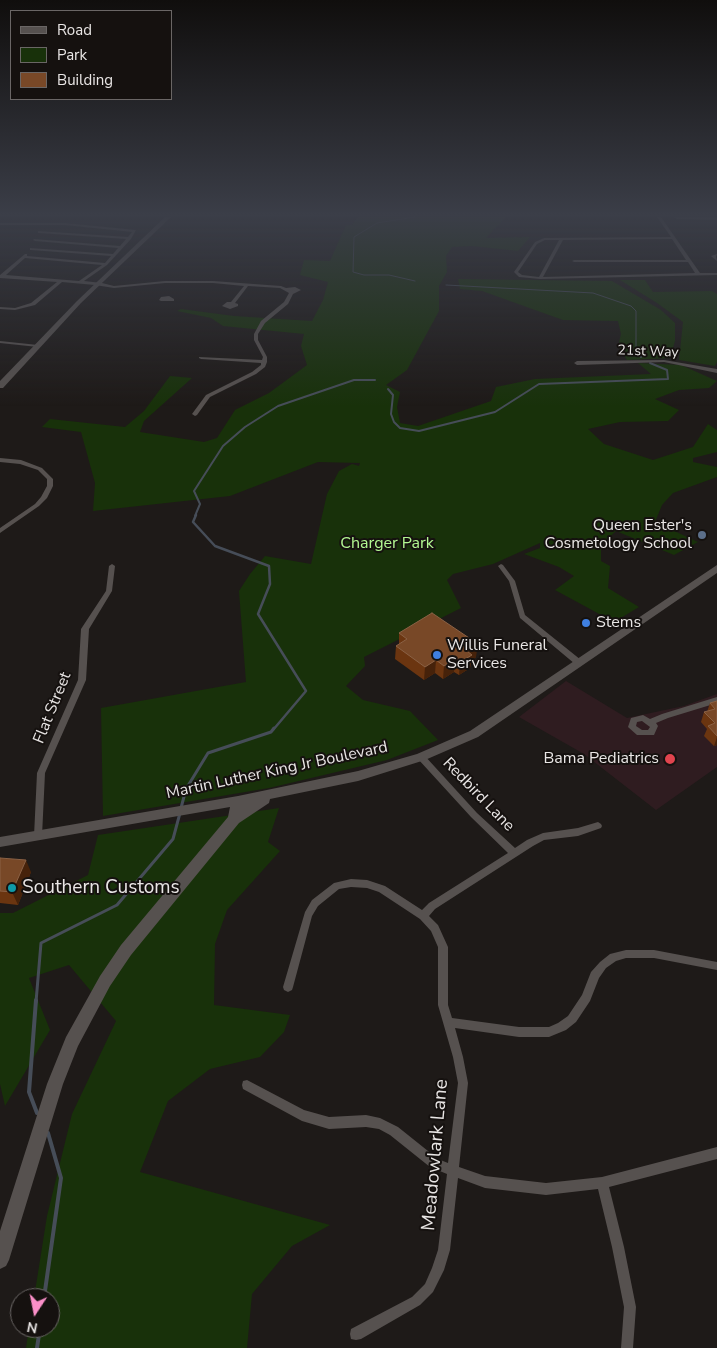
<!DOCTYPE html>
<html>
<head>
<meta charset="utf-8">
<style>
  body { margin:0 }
  #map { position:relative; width:717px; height:1348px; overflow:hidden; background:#1e1a18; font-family:"Nunito Sans",sans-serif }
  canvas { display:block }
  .legend { position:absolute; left:10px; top:10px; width:162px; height:90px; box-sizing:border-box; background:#15110f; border:1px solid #6a6665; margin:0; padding:6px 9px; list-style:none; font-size:15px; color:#e9e6e5 }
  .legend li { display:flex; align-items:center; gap:10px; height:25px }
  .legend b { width:25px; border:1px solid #6a6665 }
  .north { position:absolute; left:10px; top:1288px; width:50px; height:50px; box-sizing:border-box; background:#15110f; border:1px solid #6a6665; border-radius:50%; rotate:191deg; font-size:14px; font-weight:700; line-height:20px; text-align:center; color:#e9e6e5 }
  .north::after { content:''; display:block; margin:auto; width:18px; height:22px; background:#fa8fc8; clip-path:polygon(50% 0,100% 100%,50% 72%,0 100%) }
</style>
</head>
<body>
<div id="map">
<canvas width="717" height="1348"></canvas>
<ul class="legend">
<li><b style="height:6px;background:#56514f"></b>Road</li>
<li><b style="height:14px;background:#18310a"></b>Park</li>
<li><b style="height:14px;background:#784827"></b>Building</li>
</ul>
<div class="north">N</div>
</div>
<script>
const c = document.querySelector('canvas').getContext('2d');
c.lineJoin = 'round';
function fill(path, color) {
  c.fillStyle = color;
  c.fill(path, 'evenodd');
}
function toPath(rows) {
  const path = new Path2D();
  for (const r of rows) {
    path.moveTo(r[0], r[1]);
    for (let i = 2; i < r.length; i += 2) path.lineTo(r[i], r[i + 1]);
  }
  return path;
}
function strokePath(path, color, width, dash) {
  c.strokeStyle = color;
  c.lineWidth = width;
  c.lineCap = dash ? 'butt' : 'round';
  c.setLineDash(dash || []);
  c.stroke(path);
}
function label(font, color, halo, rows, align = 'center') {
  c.font = font + ' "Nunito Sans",sans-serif';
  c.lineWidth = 4;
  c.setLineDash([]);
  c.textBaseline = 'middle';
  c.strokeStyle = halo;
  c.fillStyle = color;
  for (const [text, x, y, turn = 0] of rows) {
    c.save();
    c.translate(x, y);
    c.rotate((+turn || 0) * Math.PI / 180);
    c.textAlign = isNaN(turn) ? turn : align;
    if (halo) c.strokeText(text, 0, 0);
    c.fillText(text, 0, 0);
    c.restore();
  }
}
fill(toPath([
  [566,681,627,718,684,706,717,694,717,767,656,810,584,754,519,717]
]), '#2f1c20');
fill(toPath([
  [358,217,506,217,486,238,530,237,518,251,472,246,452,247,446,256,447,272,439,286,439,311,407,370,386,385,400,392,397,407,400,423,418,426,491,401,496,387,535,379,651,374,638,363,681,365,717,381,709,388,679,390,655,399,679,410,668,421,620,422,588,429,604,444,653,460,693,447,708,424,717,430,717,452,693,458,693,462,717,467,717,477,673,493,662,505,655,522,698,542,674,555,616,531,601,545,601,561,610,566,608,588,639,607,614,622,555,590,574,576,559,567,524,554,540,548,540,543,493,564,453,574,447,580,461,608,364,657,365,666,346,686,363,700,410,711,438,740,387,760,269,788,103,816,101,708,246,682,239,591,250,574,265,556,311,564,327,494,339,471,352,464,359,466,360,463,318,462,230,496,93,511,95,483,81,432,42,427,50,419,125,427,144,411,170,376,192,378,144,421,140,432,204,442,217,438,235,410,269,393,307,365,301,346,304,334,223,326,211,318,177,311,181,309,234,316,312,321,323,300,328,282,300,275,304,260,330,261,346,225,352,225],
  [458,279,612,281,661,310,675,323,675,341,670,358,627,360,618,346,621,334,618,321,563,320,482,291,460,289],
  [620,280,645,280,653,292,712,291,717,294,717,362,715,366,679,360,683,322,657,303],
  [279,808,268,842,280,851,227,910,215,944,214,1005,290,1015,284,1032,260,1057,210,1069,168,1101,140,1172,330,1225,292,1246,252,1294,247,1348,26,1348,29,1328,50,1328,50,1298,34,1298,47,1216,72,1114,116,1021,69,965,29,978,50,1030,5,1106,0,1084,0,913,13,913,88,875,98,835]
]), '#18310a');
strokePath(toPath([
  [415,217,377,223,354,237,353,272,364,275,389,275,415,281],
  [446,285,593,293,631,306,636,311,636,349]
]), '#464d58', 1);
strokePath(toPath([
  [636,348,641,357],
  [388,389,393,395,391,414,394,422,400,428,419,431,495,412,539,384,668,379,667,370,650,363],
  [195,516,200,504,194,491,223,446,245,427,278,406,354,380,375,380]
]), '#464d58', 2);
strokePath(toPath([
  [196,515,193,522,215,546,269,566,270,584,258,614,306,691,273,730]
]), '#464d58', 2.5);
strokePath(toPath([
  [181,808,186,789,208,753,271,732,274,728],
  [36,1002,41,943,117,905,173,839,180,813]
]), '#464d58', 3);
strokePath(toPath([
  [36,1000,29,1092,37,1113],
  [44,1298,61,1178,48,1133],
  [37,1348,40,1328]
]), '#464d58', 4);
fill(toPath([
  [657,217,661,217,700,273,717,273,717,275,540,279,519,277,514,272,535,242,544,238,671,237,657,217],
  [672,239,686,260,574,260,572,261,574,262,688,262,695,273,543,277,563,240,672,239],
  [545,240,559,240,539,277,522,275,518,272,537,244,545,240],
  [0,223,65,223,136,230,131,239,107,265,84,281,102,283,114,286,165,281,213,281,281,286,286,288,295,287,301,290,293,294,288,304,265,323,258,334,258,340,267,357,267,362,265,367,256,374,210,397,197,415,195,416,192,414,206,395,252,372,261,365,261,363,201,359,199,358,199,357,262,360,263,357,254,340,254,334,261,321,284,302,289,293,280,288,248,286,235,303,238,304,238,306,230,309,222,306,227,302,231,302,244,286,213,283,165,283,114,288,95,285,62,282,35,305,15,310,0,309,0,307,15,308,31,303,57,282,0,278,0,275,25,254,27,254,27,256,105,263,111,256,31,250,30,250,30,248,113,254,118,248,35,241,33,240,34,239,120,246,126,239,39,233,38,233,38,231,128,237,132,232,65,225,0,225,0,223],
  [25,258,102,265,79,281,6,275,25,258],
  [717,254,716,257,717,261,711,256,717,254],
  [169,296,174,299,174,301,161,301,159,300,161,297,169,296],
  [0,341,38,345,40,346,38,347,0,343,0,341],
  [664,360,717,369,717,373,664,362,577,365,574,363,577,361,664,360],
  [0,458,21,460,42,468,53,479,53,486,47,498,39,506,0,533,0,528,35,504,41,497,47,486,47,479,38,470,20,464,0,462,0,458],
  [112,564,115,566,112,591,89,629,86,680,45,773,42,836,41,839,38,840,35,839,34,836,37,773,78,680,81,629,106,591,109,566,112,564],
  [501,564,503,565,515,581,525,615,581,660,582,662,581,664,575,664,520,618,509,581,498,566,501,564],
  [717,697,717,703,668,718,656,723,658,726,654,735,637,735,628,727,631,718,643,715,650,719,662,714,717,697],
  [642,721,650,727,648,730,642,730,636,726,637,722,642,721],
  [421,754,424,755,477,813,515,848,527,840,543,833,578,828,598,822,601,824,602,826,601,828,578,836,544,840,533,846,435,909,429,916,438,925,448,947,448,1005,452,1018,519,1027,549,1027,558,1023,568,1016,582,995,591,972,600,962,610,954,626,950,654,950,717,962,717,970,654,958,626,958,616,961,606,968,599,978,590,1001,576,1022,566,1030,549,1037,519,1037,455,1028,463,1057,468,1083,459,1167,485,1176,546,1183,602,1177,717,1147,717,1159,609,1187,624,1247,636,1307,633,1348,621,1348,624,1307,612,1247,598,1189,546,1195,485,1188,458,1178,450,1250,444,1270,433,1292,420,1305,361,1339,356,1340,351,1339,350,1334,351,1329,412,1297,425,1284,432,1268,438,1250,447,1174,430,1167,390,1135,379,1129,366,1127,329,1129,302,1121,243,1089,242,1085,243,1081,247,1080,304,1110,329,1117,366,1115,380,1118,398,1127,438,1159,448,1163,458,1083,453,1057,438,1005,438,947,431,931,420,919,379,892,367,888,351,887,339,889,318,906,312,916,293,987,292,990,288,992,284,990,283,987,305,912,312,900,334,883,351,879,367,880,385,886,422,910,429,903,508,853,471,817,418,759,417,757,418,755,421,754]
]), '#56514f');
fill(toPath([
  [165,217,171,217,81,303,3,388,0,388,0,381,77,301,165,217],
  [674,217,717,217,717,220,677,219,674,217],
  [717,565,717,573,478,737,425,760,358,781,270,799,269,803,239,823,131,955,110,986,78,1046,63,1084,9,1260,6,1266,0,1269,0,1231,47,1084,66,1037,100,976,121,945,228,817,230,807,0,847,0,837,238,796,358,771,417,754,470,731,717,565]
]), '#56514f');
fill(toPath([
  [399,633,476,657,471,661,470,668,459,675,454,672,443,679,435,673,424,680,395,659,396,646,399,644],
  [717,701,717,745,714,746,704,736,707,729,701,722,704,712,707,712,710,703],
  [0,858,31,872,18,905,0,903]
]), '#6b3510');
fill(toPath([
  [478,644,476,657,471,661,470,668,459,675,460,662,467,651],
  [455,659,454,672,443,679,444,666],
  [436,660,435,673,424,680,425,667],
  [717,737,717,745,714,746],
  [26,860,31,872,18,905,12,892]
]), '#46220a');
const building = toPath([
  [432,613,478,644,467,651,472,655,460,662,455,659,444,666,436,660,425,667,396,646,407,639,399,633,432,613],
  [717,701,717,736,708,726,715,723,704,712,715,709,710,703,717,701],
  [0,858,26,860,12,892,0,891,0,858]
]);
fill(building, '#784827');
strokePath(building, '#8a6145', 1);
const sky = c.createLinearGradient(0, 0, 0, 406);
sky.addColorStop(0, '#100e0d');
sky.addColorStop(0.53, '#3b3e48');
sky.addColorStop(1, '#3b3e4800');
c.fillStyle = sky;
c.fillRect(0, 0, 717, 406);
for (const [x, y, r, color] of [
  [702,535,5,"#5c6f8a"],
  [586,623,5,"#3f7fe0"],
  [437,655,5,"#3f7fe0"],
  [670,759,6,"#e0444e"],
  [12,888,5,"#0f9aa8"]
]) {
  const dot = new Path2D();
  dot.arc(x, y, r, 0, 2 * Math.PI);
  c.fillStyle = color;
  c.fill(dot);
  strokePath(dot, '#15110f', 2);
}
label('14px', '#e9e6e5', '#15110f', [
  ["21st Way",648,352,2]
]);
label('16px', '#e9e6e5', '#15110f', [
  ["Queen Ester's",692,526],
  ["Cosmetology School",692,544],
  ["Stems",596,623,"left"],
  ["Willis Funeral",447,646,"left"],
  ["Services",447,664,"left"],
  ["Bama Pediatrics",659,759]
], 'right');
label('16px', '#b3f892', '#15110f', [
  ["Charger Park",387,544]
]);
label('16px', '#e9e6e5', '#15110f', [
  ["Flat Street",53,708,-68],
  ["Martin Luther King Jr Boulevard",277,771,-12],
  ["Redbird Lane",478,795,46]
]);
label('19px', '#e9e6e5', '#15110f', [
  ["Southern Customs",22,888]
], 'left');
label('19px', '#e9e6e5', '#15110f', [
  ["Meadowlark Lane",436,1155,-85]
]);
</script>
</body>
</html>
